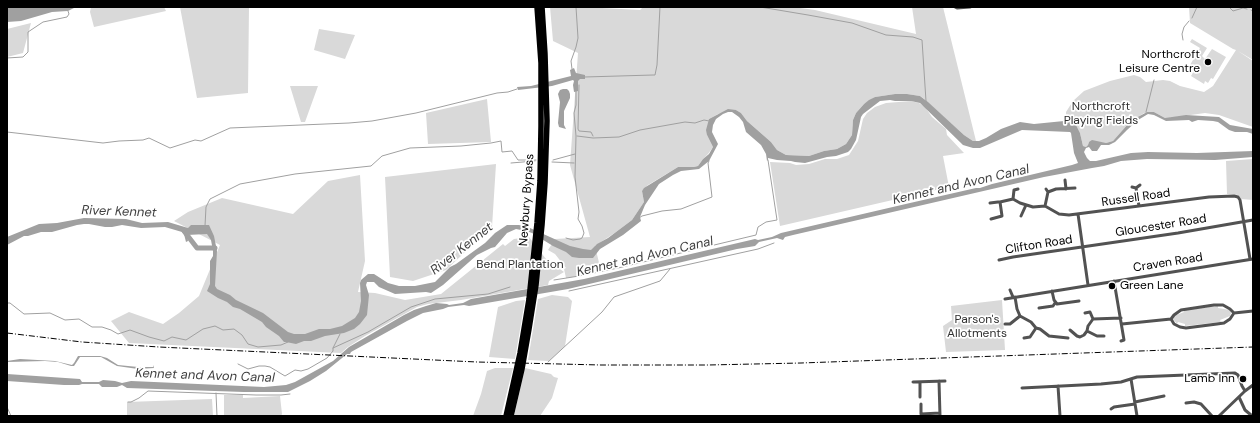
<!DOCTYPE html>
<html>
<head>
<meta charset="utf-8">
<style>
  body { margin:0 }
  #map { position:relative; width:1260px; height:423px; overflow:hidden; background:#fff; font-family:"DM Sans",sans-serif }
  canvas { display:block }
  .frame { position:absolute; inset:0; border:8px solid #000; pointer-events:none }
</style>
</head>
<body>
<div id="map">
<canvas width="1260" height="423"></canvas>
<div class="frame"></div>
</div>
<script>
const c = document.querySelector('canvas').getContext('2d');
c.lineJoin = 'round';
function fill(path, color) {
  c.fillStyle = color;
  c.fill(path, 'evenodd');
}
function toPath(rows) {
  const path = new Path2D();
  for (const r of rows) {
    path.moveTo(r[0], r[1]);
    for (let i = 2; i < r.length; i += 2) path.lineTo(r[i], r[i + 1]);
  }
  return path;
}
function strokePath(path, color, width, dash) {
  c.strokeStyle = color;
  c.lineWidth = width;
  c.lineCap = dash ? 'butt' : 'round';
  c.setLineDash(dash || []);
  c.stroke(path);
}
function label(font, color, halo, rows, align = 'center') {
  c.font = font + ' "DM Sans",sans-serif';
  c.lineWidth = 3.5;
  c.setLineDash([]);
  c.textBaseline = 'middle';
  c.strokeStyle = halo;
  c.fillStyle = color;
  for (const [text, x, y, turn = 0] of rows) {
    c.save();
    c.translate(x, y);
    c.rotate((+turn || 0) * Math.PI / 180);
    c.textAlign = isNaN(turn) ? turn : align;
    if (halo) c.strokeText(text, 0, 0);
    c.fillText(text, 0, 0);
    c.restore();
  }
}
fill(toPath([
  [91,7,164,7,166,11,94,27,90,12],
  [180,7,249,7,248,93,197,98],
  [550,7,583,7,640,10,643,7,793,7,815,10,916,34,912,7,943,7,976,141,973,141,964,135,923,98,920,96,907,94,895,94,875,97,864,104,856,113,853,120,852,135,846,144,837,149,824,151,809,156,786,155,777,150,771,142,747,121,741,113,736,110,718,114,709,119,707,135,713,147,708,154,703,159,698,166,694,167,678,167,648,185,642,191,644,202,632,220,616,232,595,246,601,271,579,276,566,278,564,269,566,268,555,254,548,250,555,239,590,237,570,165,578,53,553,41],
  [1189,7,1253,7,1253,60,1238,51,1253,61,1253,127,1219,115,1205,113,1169,118,1165,118,1154,112,1144,113,1128,124,1113,141,1106,143,1089,142,1088,145,1086,147,1083,146,1080,133,1073,119,1066,119,1066,112,1073,101,1084,91,1110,81,1134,75,1140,77,1146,82,1163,80,1170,81,1180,86,1204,92,1213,86,1236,50,1233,49,1190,23],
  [31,23,23,53,7,57,7,29],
  [319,29,355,35,345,59,314,50],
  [1192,39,1207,48,1202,56,1205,59,1212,49,1226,57,1213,79,1211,78,1208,83,1205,81,1204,84,1191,76,1195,69,1190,65,1200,48,1190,42],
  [290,86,318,86,305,122,301,122],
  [487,99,491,142,428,144,426,113],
  [911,101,919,103,925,107,932,117,946,129,947,135,964,153,943,156,949,187,780,226,770,162,790,163,796,165,809,164,825,159,837,159,849,155,858,141,863,119,867,113,875,107,886,103],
  [1253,159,1253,200,1241,199,1238,195,1227,194,1226,161],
  [496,164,492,227,446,270,413,281,390,277,385,177],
  [360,175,365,261,358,292,375,293,405,300,441,294,503,244,505,246,514,239,529,237,546,259,564,272,549,281,548,285,461,300,428,304,417,307,365,336,348,347,341,353,129,343,111,321,129,312,163,324,179,313,199,296,220,245,174,221,188,212,222,198,293,214,328,181],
  [552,295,568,297,572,301,565,346,549,361,528,360,538,299],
  [525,300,515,359,489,357,498,307,516,301],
  [1002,300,1005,350,946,352,943,326,952,320,951,306],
  [1218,306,1218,308,1230,310,1231,313,1230,316,1220,320,1221,322,1185,326,1185,324,1178,322,1177,324,1173,319,1174,316,1184,312,1184,310],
  [495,368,513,368,501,416,473,416,481,394,487,371],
  [525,368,551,374,554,377,558,378,552,398,540,416,514,416],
  [224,395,243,395,243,398,280,396,282,414,281,416,224,416],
  [212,399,213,416,127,416,127,402]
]), '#d9d9d9');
fill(toPath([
  [7,7,76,7,68,11,52,12,21,21,7,22],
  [574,68,576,73,585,75,585,79,580,79,578,81,578,91,574,92,573,85,574,81,573,80,552,86,518,90,517,87,531,86,571,76,570,70],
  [563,89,567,89,569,91,570,94,570,98,564,111,564,125,566,129,559,127,558,123,560,102,558,94,560,90],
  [895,94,907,94,920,96,928,102,964,135,973,141,979,141,986,138,1001,129,1020,122,1034,124,1064,121,1070,121,1076,125,1080,133,1083,146,1086,147,1088,145,1089,142,1092,140,1106,143,1113,141,1128,124,1136,118,1147,112,1154,112,1165,118,1186,115,1219,117,1230,125,1253,129,1253,134,1247,132,1235,132,1229,130,1218,122,1213,121,1198,120,1192,122,1189,120,1166,121,1154,115,1148,114,1138,120,1127,130,1115,142,1109,145,1101,145,1097,151,1092,151,1089,147,1086,148,1084,152,1087,158,1090,161,1096,161,1131,153,1148,152,1197,153,1253,151,1253,157,1215,160,1147,159,1121,161,1104,166,1092,168,1044,177,793,235,785,237,783,240,777,238,759,242,755,246,737,249,568,289,469,306,464,305,448,307,443,309,423,313,407,321,351,352,350,354,347,354,326,371,310,381,288,392,244,392,127,388,122,385,117,387,102,387,99,384,82,384,79,385,64,385,7,381,7,374,80,379,82,382,99,382,103,380,115,381,122,383,131,381,154,382,264,387,286,385,295,382,333,361,349,347,404,315,414,310,426,306,436,303,447,304,449,305,463,303,471,299,584,279,755,239,758,240,772,237,781,233,910,203,976,188,980,188,992,184,1072,165,1078,163,1074,153,1071,133,1070,132,1022,130,980,148,973,148,963,145,920,103,911,101,895,101,890,100,880,101,863,114,861,117,856,140,851,149,848,152,836,156,827,157,805,163,795,162,791,161,777,160,768,158,768,160,767,161,766,154,761,145,746,132,743,122,739,117,732,112,728,112,723,114,716,119,713,125,712,132,718,144,709,161,699,169,681,171,673,175,659,184,645,205,640,217,641,221,623,235,600,249,593,258,579,258,572,257,566,252,553,246,532,233,526,231,516,229,507,233,495,247,491,248,477,255,443,285,431,293,426,292,395,294,379,287,374,282,367,282,366,285,369,295,367,315,360,324,354,329,344,333,325,336,311,341,304,341,296,344,286,342,284,342,279,336,266,327,262,322,240,309,233,307,227,302,218,298,207,291,210,284,210,261,213,256,213,251,211,240,207,234,187,235,188,241,186,242,184,234,182,232,165,227,141,228,122,225,112,227,105,227,89,224,84,224,77,225,52,232,41,232,28,236,24,236,7,245,7,237,39,224,57,223,84,218,126,219,142,223,168,222,188,228,191,225,209,225,214,236,217,251,215,286,217,289,230,295,236,300,263,313,288,332,294,334,305,334,319,329,330,329,342,326,355,318,359,312,361,301,360,283,361,280,368,274,374,274,388,283,399,286,415,286,435,282,450,267,456,264,485,243,495,233,507,225,519,225,530,228,570,246,583,249,591,250,597,244,608,238,632,220,644,202,642,191,644,188,678,167,694,167,698,166,703,159,709,154,713,147,707,135,706,130,709,119,728,109,736,110,741,113,747,121,771,142,777,150,786,155,809,156,824,151,837,149,846,144,852,135,853,120,856,113,864,104,869,100,875,97],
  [78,356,100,356,107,358,118,365,138,367,153,367,153,365,154,368,138,369,117,366,101,357,80,357,74,366,71,366,58,362,45,361,7,362,7,361,20,359,55,361,72,365,74,363]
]), '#a0a0a0');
strokePath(toPath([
  [760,7,808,15,852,23,886,35,913,37,922,40,926,101],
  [1220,7,1223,7],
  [1229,7,1233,11,1243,8,1247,9],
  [1251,10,1253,11],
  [1192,18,1197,7],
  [1183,40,1182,34,1184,27,1189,21],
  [7,58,23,57,28,52,28,32,43,22,67,17,69,14,68,11],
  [572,69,571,61,576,47,578,38,576,7],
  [585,77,653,75,655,75,657,65,660,7],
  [579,85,578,129,579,131,591,132,593,136],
  [1146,112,1154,80],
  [7,132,103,143,119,141,143,140,149,138,170,148,195,140,201,141,230,128,349,123,372,121,416,113,497,93,508,92,517,89],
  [577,136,593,138,619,137,640,130,685,122,695,123,704,120,709,121],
  [553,160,575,154],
  [552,162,574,163],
  [511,163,535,161],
  [639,218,642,216,662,211,681,209,712,197,708,163,709,161],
  [205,226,206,207,210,199,240,184,295,174,371,166,382,156,410,148,461,146,491,143,501,141,502,152,512,151,518,160,536,160],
  [566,238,573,240,580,239,582,238,584,233,582,226,578,219,579,212,575,177,576,136,574,113,576,105,576,91],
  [554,280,579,276,618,268,756,235,758,227,766,222,777,220,768,160],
  [569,291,758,249,774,243],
  [7,303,10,303,24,314,50,313,65,320,79,319,92,327,102,327,111,330,118,334,130,330,149,337,164,341,172,337,186,340,203,329,215,326,223,330,234,329,242,335,248,344,258,347,281,345,288,342],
  [333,348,368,332,411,307,435,299,488,294,510,287],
  [548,362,602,312,614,297,660,281,670,269],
  [238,364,248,369,259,366,265,366,270,367,285,376,295,370,301,371,308,369,327,358,333,351,333,348,340,334],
  [216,393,217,416],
  [128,402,131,402,139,398,148,391,256,395,281,395,290,394],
  [7,407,11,416]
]), '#a0a0a0', 1);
strokePath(toPath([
  [184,231,197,248,215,248]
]), '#a0a0a0', 5);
strokePath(toPath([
  [955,7,957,8,970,7],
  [1065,180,1066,189],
  [1132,187,1136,188,1140,185],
  [1136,188,1139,206],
  [1048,192,1056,189,1075,188],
  [1013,199,1014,190,1018,189],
  [990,203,998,202,1000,202,1013,199,1020,203,1033,207,1045,206],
  [1045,206,1059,214,1069,215,1209,197,1234,196,1238,197,1240,200,1250,259],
  [1045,206,1048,192,1046,189],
  [1078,214,1088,285],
  [1021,216,1026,205],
  [991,219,1002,216,1000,202],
  [999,260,1013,257,1178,233,1253,220],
  [1114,281,1124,340,1121,341],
  [1010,290,1013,297],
  [1052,291,1054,300,1057,304,1079,301],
  [1015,297,1017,309,1020,316,1031,322,1036,328,1040,329,1049,336,1068,338],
  [1005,299,1253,259],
  [1039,308,1053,306,1055,303],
  [1085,313,1090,312,1093,319],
  [1234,313,1253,311],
  [1171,319,1174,324,1180,327,1186,328,1217,324,1224,323,1230,319,1234,313],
  [1171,319,1174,315,1181,310,1214,305,1223,305,1230,309,1234,313],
  [1005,324,1010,324,1020,316],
  [1122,324,1171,319],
  [1070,330,1077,336,1080,337,1084,335,1087,331,1097,336,1104,336],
  [1087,331,1088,326,1093,319,1121,318],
  [1024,338,1030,337,1036,328],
  [1131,379,1137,416],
  [939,381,940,416],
  [913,382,945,381],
  [920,382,920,397],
  [1058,386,1060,416],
  [1022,388,1101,384,1121,382,1137,377,1235,373,1238,375,1242,386,1245,391],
  [1239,397,1245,410,1251,415],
  [1135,402,1164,396],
  [1186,403,1194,402,1201,404,1212,416],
  [921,404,921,414,940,413],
  [1111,409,1114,407,1135,404],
  [1219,416,1245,391,1253,385]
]), '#525252', 3);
strokePath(toPath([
  [506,416,520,353,529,299,537,223,540,181,541,126,541,63,537,7],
  [511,416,522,369,529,329,536,285,542,225,545,183,547,121,545,54,542,7]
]), '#000', 5.5);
strokePath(toPath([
  [7,333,82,342,159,347,477,362,601,365,708,365,801,363,1253,347]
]), '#000', 1, [6, 2, 1, 2]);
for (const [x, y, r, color] of [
  [1208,62,4,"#000"],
  [1112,286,4,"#000"],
  [1243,379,4,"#000"]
]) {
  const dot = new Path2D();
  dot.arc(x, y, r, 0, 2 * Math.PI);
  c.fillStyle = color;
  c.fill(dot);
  strokePath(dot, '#fff', 1.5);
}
label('12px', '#000', '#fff', [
  ["Northcroft",1200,55],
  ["Leisure Centre",1200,69],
  ["Green Lane",1120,286,"left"],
  ["Lamb Inn",1235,379]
], 'right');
label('12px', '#303030', '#fff', [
  ["Northcroft",1101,107],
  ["Playing Fields",1101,121],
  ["Bend Plantation",520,265],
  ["Parson's",977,320],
  ["Allotments",977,334]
]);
label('12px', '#000', '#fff', [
  ["Russell Road",1136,198,-8],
  ["Newbury Bypass",527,200,-86],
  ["Gloucester Road",1161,226,-9],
  ["Clifton Road",1039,245,-9],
  ["Craven Road",1168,263,-9]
]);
label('italic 13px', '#414141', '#fff', [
  ["Kennet and Avon Canal",961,185,-13],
  ["River Kennet",119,212,2],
  ["River Kennet",462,249,-38],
  ["Kennet and Avon Canal",645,257,-13],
  ["Kennet and Avon Canal",205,376,2]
]);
</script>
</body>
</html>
